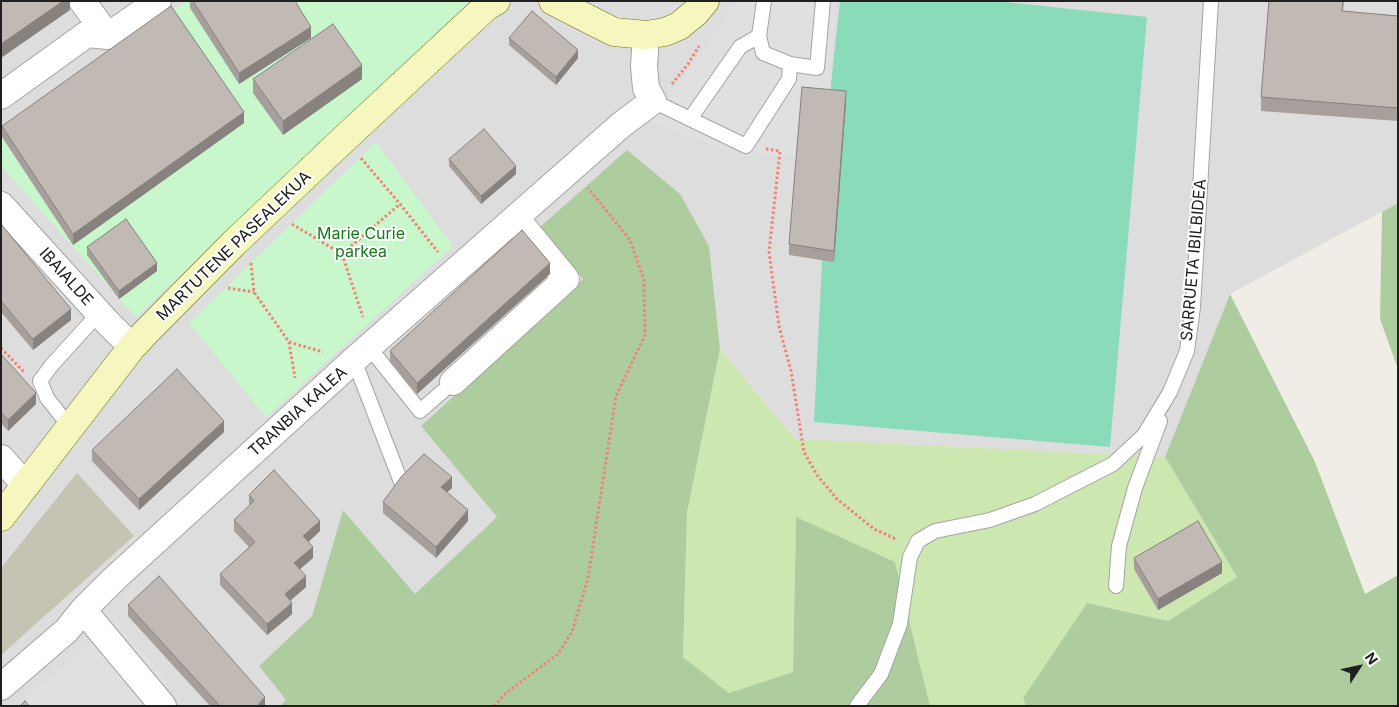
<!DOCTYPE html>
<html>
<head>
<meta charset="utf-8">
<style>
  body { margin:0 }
  #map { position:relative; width:1399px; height:707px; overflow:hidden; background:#f0ede7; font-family:Inter,sans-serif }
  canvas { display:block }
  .frame { position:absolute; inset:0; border:2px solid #202020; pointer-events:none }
  .north { position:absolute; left:1334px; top:642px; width:50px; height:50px; -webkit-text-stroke:4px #fff; paint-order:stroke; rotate:55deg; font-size:14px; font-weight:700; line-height:20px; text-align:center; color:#202020 }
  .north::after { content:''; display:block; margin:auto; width:18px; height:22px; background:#202020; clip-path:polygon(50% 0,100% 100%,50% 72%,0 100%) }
</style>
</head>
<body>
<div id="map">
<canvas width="1399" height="707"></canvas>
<div class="frame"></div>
<div class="north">N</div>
</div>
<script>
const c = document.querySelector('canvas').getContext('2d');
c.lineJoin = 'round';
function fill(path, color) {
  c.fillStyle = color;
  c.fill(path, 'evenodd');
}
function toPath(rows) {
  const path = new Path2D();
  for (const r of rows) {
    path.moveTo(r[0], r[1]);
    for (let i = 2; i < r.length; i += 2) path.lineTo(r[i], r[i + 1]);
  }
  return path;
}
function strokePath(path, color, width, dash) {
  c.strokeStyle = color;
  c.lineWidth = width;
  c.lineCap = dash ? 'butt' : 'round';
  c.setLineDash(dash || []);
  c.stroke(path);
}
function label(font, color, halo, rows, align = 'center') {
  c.font = font + ' Inter,sans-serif';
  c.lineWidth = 4;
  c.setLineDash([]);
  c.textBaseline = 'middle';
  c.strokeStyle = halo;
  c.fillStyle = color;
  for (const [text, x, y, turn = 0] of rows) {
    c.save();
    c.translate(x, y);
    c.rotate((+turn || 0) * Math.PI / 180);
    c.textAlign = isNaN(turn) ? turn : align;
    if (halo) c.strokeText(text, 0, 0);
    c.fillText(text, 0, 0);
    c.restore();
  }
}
fill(toPath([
  [1,1,1398,1,1398,203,1230,294,1165,457,795,439,720,349,709,246,583,278,422,426,497,517,415,595,343,510,312,616,259,666,287,700,280,706,1,706]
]), '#dedddd');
fill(toPath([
  [77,473,134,536,1,655,1,568]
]), '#c5c4b3');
fill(toPath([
  [720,349,795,439,1165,457,1237,577,1168,621,1087,603,1023,698,1026,706,930,706,895,562,796,518,793,672,729,693,683,657,687,513]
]), '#cce7b0');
fill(toPath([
  [627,150,680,194,709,246,720,349,687,513,683,657,729,693,793,672,796,517,895,562,930,706,280,706,286,700,259,666,312,616,343,510,415,594,497,517,421,426,583,279,540,227],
  [1398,203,1398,369,1380,319,1382,212],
  [1230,294,1315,462,1365,594,1398,575,1398,706,1026,706,1023,698,1087,603,1168,621,1237,577,1165,457]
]), '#adcd9e');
fill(toPath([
  [186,1,470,1,136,317,1,166,1,130],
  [376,142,453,246,266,417,189,323]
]), '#c7f7cb');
fill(toPath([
  [840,1,995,1,1147,17,1110,447,814,422,831,83]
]), '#8adbba');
fill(toPath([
  [736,1,836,1,830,98,800,94,795,157,746,154,723,149,650,122,710,41],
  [116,622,169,682,140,706,31,706,25,698]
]), '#e0e0e0');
const lane = toPath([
  [790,64,817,68,823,1],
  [653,101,690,119,740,47,759,36,764,1],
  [690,119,746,146,789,79,790,64,763,53,759,36],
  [369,347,420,411,443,391],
  [354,360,401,482],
  [70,427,47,398,40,381,51,366,99,313],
  [1116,586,1119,546,1135,488,1160,421],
  [857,706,881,674,900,624,910,557,918,541,935,531,990,520,1035,504,1113,464,1144,435,1170,392,1187,351,1193,307,1211,1]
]);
const street = toPath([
  [82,1,108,36],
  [1,96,87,34,108,36,158,1],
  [1,205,107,322,132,347],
  [453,382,566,279,516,218],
  [1,458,26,486],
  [83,610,163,706],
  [1,687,67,630,83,610,114,579,354,360,621,125,653,101,646,88,644,66,646,35]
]);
const secondary = toPath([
  [553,1,614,32,646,35,665,32,679,26,696,12,705,1],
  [1,517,132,347,149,329,234,243,344,139,487,6,496,1]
]);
strokePath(lane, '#a4a4a4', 16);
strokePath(street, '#a4a4a4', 28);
strokePath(secondary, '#6a740b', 29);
strokePath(toPath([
  [672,84,688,64,699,46],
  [766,149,780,151,769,252,779,326,791,371,804,452,817,475,837,499,874,529,896,539],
  [361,158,400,204,438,252],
  [292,224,342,254,400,204],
  [342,254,363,317],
  [251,263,254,292,289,342,295,378],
  [228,288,254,292],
  [289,342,323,352],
  [1,348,24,372],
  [494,706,506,693,558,654,572,632,588,578,616,396,645,335,644,280,630,240,588,188]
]), '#f38176', 3, [2.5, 2.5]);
strokePath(lane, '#fff', 14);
strokePath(street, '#fff', 26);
strokePath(secondary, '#f5f7bf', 28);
fill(toPath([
  [190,1,295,1,311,38,239,84,190,8],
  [1269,1,1344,1,1343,11,1398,16,1398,121,1261,111,1261,97],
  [509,38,578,58,556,85,509,45],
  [253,79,362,79,283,135,253,93],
  [846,102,834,262,789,255,789,244],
  [244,123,73,245,2,137,2,126],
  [449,159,516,174,481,204,449,166],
  [1,224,71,320,33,350,1,312],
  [87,247,157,271,119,299,87,255],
  [550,274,417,394,390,362,390,351],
  [1,354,36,404,8,431,1,423],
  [224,432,139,510,92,461,92,450],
  [452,488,447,492,468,521,436,558,383,513,383,502],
  [249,495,320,531,308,542,313,558,300,569,306,587,290,601,292,614,267,635,220,585,220,574,249,547,234,531,234,520,249,506],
  [1134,558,1222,573,1158,610,1134,569],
  [128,605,265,706,210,706,128,616]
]), '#a69f9b');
fill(toPath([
  [63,1,70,1,70,10,1,58,1,44],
  [311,27,311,38,239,84,239,73],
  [578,50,578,58,556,85,556,77],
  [362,65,362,79,283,135,283,121],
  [846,91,846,102,834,262,834,251],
  [244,112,244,123,73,245,73,234],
  [516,166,516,174,481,204,481,196],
  [157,263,157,271,119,299,119,291],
  [550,263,550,274,417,394,417,383],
  [71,309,71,320,33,350,33,339],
  [36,393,36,404,8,431,8,420],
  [224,421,224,432,139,510,139,499],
  [452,477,452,488,441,498,441,487],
  [468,510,468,521,436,558,436,547],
  [320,521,320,531,303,547,303,536],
  [313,547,313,558,294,574,294,563],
  [1222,562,1222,573,1158,610,1158,599],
  [306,576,306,587,285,605,285,594],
  [292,603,292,614,267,635,267,624],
  [265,697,265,706,257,706]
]), '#87827e');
const building = toPath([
  [1,1,63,1,1,44,1,1],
  [193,1,295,1,311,27,239,73,193,1],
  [1269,1,1343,1,1342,11,1398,16,1398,108,1261,97,1269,1],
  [171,6,244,112,73,234,2,126,171,6],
  [532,11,578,50,556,77,509,38,532,11],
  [333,24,362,65,283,121,253,79,333,24],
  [802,87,846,91,834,251,789,244,802,87],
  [484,129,516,166,481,196,449,159,484,129],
  [126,219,157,263,119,291,87,247,126,219],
  [1,224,71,309,33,339,1,301,1,224],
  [522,230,550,263,417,383,390,351,522,230],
  [1,354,36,393,8,420,1,412,1,354],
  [177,369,224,421,139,499,92,450,177,369],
  [424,454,452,477,441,487,468,510,436,547,383,502,401,477,424,454],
  [274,470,320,521,303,536,313,547,294,563,306,576,285,594,292,603,267,624,220,574,255,542,234,520,254,501,249,495,274,470],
  [1198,521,1222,562,1158,599,1134,558,1198,521],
  [159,576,265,697,257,706,220,706,128,605,159,576],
  [25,701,29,706,20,706,25,701]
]);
fill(building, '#c1b9b4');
strokePath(building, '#87827e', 1);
label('16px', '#127b19', '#fff', [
  ["Marie Curie",361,234],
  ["parkea",361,252]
]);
label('16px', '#202020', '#fff', [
  ["MARTUTENE PASEALEKUA",234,246,-44],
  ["SARRUETA IBILBIDEA",1194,260,-85],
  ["IBAIALDE",66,277,48],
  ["TRANBIA KALEA",298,412,-42]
]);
</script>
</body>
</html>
